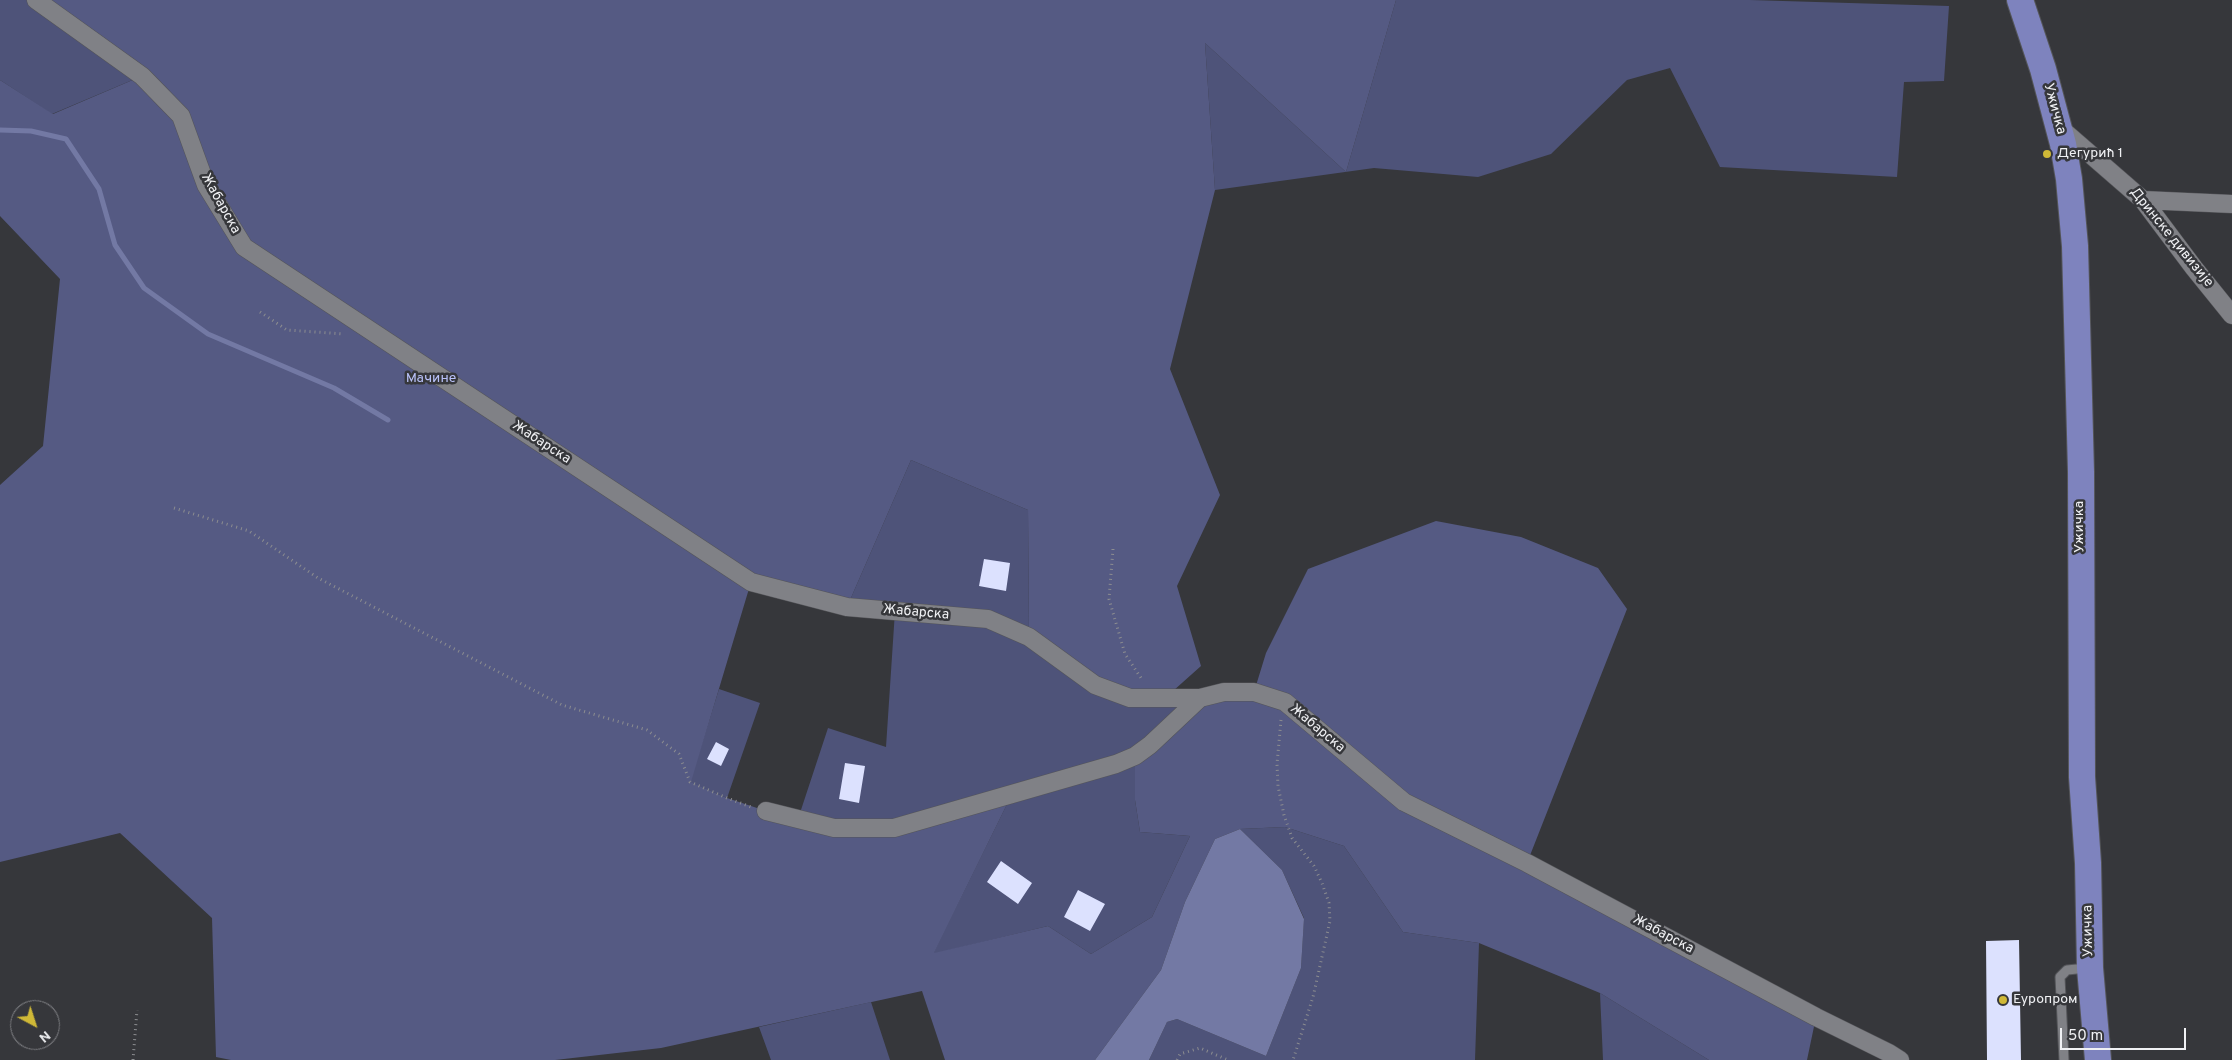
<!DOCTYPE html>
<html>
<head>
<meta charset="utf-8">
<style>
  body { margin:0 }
  #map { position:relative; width:2232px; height:1060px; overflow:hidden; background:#36373b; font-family:Overpass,sans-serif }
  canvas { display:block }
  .north { position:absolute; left:10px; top:1000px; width:50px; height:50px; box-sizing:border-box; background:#36373b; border:1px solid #808185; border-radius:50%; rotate:140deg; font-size:14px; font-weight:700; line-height:20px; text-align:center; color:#f0f1f4 }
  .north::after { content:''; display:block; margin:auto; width:18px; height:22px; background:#cfb837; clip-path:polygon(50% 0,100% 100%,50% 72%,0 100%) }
  .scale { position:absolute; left:2060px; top:1028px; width:126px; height:22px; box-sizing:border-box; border:2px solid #f0f1f4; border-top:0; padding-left:6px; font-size:15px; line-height:18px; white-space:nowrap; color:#f0f1f4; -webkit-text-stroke:4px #36373b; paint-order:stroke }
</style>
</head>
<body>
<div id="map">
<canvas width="2232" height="1060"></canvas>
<div class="north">N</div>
<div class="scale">50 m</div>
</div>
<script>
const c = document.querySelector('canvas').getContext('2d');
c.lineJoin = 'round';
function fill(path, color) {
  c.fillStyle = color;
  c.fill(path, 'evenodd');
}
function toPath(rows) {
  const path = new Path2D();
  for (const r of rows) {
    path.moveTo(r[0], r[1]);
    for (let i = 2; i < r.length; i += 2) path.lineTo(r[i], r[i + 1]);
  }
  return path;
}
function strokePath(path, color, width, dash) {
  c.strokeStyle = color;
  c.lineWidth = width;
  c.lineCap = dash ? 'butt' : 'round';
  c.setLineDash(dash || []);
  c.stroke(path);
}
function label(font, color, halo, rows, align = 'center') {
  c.font = font + ' Overpass,sans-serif';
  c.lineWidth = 5;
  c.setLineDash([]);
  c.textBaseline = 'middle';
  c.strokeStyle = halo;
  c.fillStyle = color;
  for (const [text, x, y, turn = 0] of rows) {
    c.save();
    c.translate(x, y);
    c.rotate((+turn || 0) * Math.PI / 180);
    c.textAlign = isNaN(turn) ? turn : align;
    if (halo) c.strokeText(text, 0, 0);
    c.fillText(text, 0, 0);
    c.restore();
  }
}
fill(toPath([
  [0,0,36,0,142,76,52,114,0,80],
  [1396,0,1750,0,1949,6,1944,81,1904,82,1897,177,1720,167,1670,68,1627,80,1551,154,1478,177,1374,168,1215,190,1205,43,1346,172],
  [911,460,1028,510,1029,637,1200,698,1135,756,1135,800,1140,832,1190,836,1152,917,1091,954,1048,926,933,954,1012,794,894,828,798,819,828,728,886,747,895,611,847,607],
  [719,689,760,703,727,798,690,782],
  [1285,827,1344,846,1403,932,1479,943,1475,1060,1149,1060,1167,1022,1177,1019,1266,1056,1301,968,1304,918,1282,870,1240,829],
  [1600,993,1709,1060,1603,1060],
  [871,1002,890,1060,771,1060,759,1027]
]), '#4e5379');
fill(toPath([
  [45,0,1396,0,1346,172,1205,43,1215,190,1170,369,1220,495,1177,586,1201,666,1164,699,1130,698,1029,637,1028,510,911,460,847,607,751,582,691,782,727,798,766,811,894,828,1012,794,934,953,1048,926,1091,954,1152,917,1190,836,1140,832,1135,800,1135,756,1200,698,1254,692,1266,653,1308,569,1436,521,1521,537,1598,568,1627,609,1527,863,1816,1017,1807,1060,1709,1060,1600,993,1479,943,1403,932,1344,846,1285,827,1240,829,1215,839,1185,902,1161,970,1095,1060,945,1060,922,991,661,1048,555,1060,231,1060,216,1057,212,918,120,833,0,862,0,485,43,446,60,279,0,216,0,80,53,114,142,76]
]), '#555a83');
fill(toPath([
  [1240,829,1282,870,1304,919,1301,968,1266,1056,1177,1019,1167,1022,1149,1060,1095,1060,1161,970,1185,902,1215,839]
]), '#7379a4');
strokePath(toPath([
  [0,130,31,131,66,139,99,189,115,245,144,288,208,334,334,388,388,420]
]), '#7379a4', 5);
fill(toPath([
  [984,559,1010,563,1006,591,979,586],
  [716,742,729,749,721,766,707,759],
  [845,763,865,766,859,803,839,799],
  [1001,861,1032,883,1018,904,987,882],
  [1078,890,1105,904,1090,931,1064,917],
  [2019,940,2021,1060,1987,1060,1986,941]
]), '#dce1fe');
const lane = toPath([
  [2064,1060,2060,977,2067,970,2087,968]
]);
const street = toPath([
  [36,0,142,76,181,116,206,185,244,247,751,582,847,607,988,619,1029,637,1095,685,1130,698,1200,698,1224,692,1254,692,1285,702,1404,802,1527,863,1816,1017,1889,1053,1900,1060],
  [2059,127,2143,200,2194,268,2232,315],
  [2143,200,2232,204],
  [766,811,834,828,894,828,1116,764,1135,756,1150,745,1200,698]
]);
const primary = toPath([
  [2020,0,2043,69,2063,144,2069,179,2075,246,2081,472,2082,777,2088,863,2090,968,2098,1060]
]);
strokePath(lane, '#545559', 11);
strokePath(street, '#545559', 19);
strokePath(primary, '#545559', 28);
strokePath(toPath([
  [260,312,287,330,344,334],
  [174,508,249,531,318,578,562,705,647,730,679,754,690,782,727,798,751,807],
  [1113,549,1109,599,1125,654,1143,681],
  [1281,720,1277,764,1278,786,1284,815,1292,838,1314,866,1322,883,1329,903,1330,921,1313,997,1293,1060],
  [133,1060,137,1010],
  [1177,1060,1180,1054,1200,1048,1228,1060]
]), '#8c8d90', 3, [1, 4]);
strokePath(lane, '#808186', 9);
strokePath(street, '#808186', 18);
strokePath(primary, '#7e83be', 26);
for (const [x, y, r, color] of [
  [2047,154,5,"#cfb837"],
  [2003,1000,5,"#cfb837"]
]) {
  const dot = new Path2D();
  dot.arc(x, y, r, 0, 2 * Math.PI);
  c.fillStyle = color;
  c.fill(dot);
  strokePath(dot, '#36373b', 2);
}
label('14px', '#f0f1f4', '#36373b', [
  ["Ужичка",2054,109,75],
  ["Жабарска",220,204,61],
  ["Дринске дивизије",2171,238,51],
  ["Жабарска",541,443,33],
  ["Ужичка",2080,527,-90],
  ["Жабарска",916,613,5],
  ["Жабарска",1317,729,40],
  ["Ужичка",2089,931,-91],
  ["Жабарска",1663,935,28]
]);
label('14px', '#f0f1f4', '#36373b', [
  ["Дегурић 1",2057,154],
  ["Еуропром",2013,1000]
], 'left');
label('14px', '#b9c1f8', '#36373b', [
  ["Мачине",431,379]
]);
</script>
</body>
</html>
